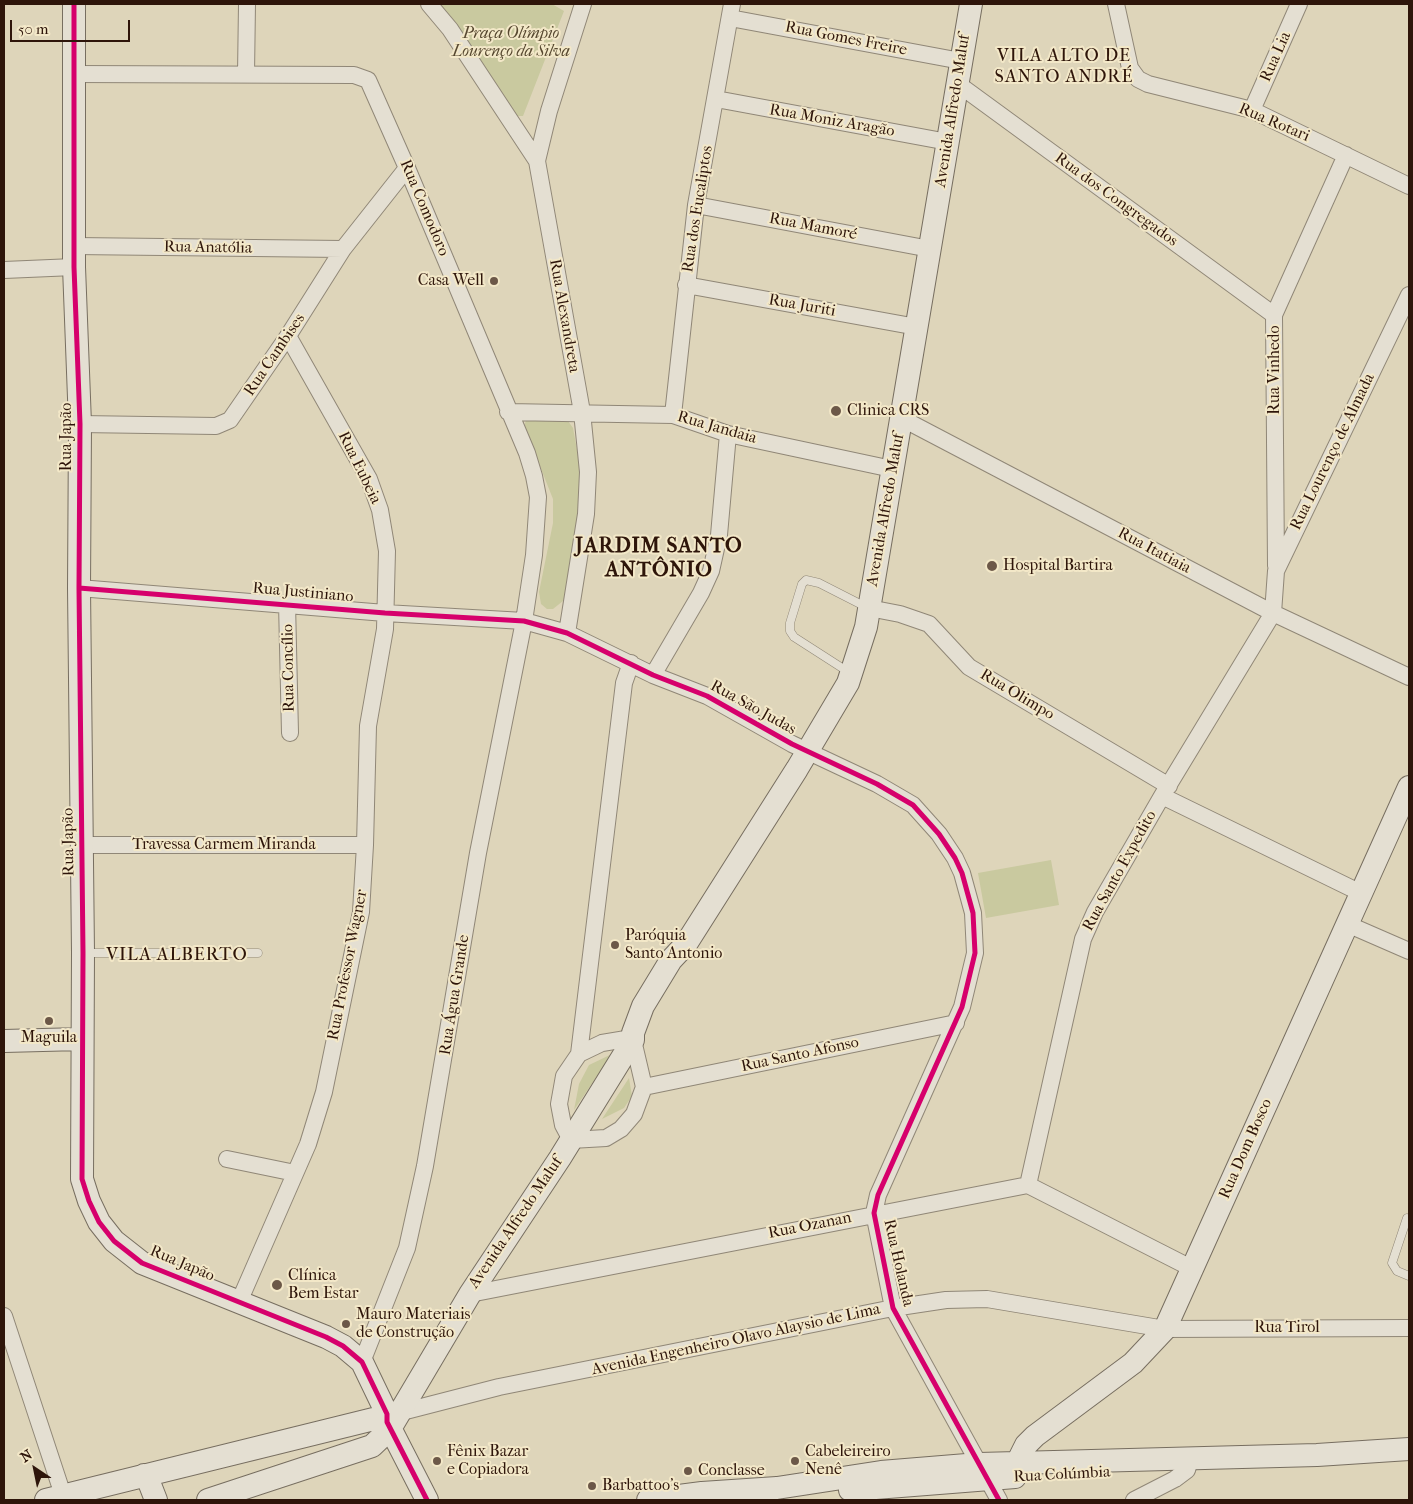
<!DOCTYPE html>
<html>
<head>
<meta charset="utf-8">
<style>
  body { margin:0 }
  #map { position:relative; width:1413px; height:1504px; overflow:hidden; background:#ded5ba; font-family:"IM FELL French Canon",serif }
  canvas { display:block }
  .frame { position:absolute; inset:0; border:5px solid #2e150a; pointer-events:none }
  .north { position:absolute; left:10px; top:1444px; width:50px; height:50px; -webkit-text-stroke:4px #f3e8c8; paint-order:stroke; rotate:326deg; font-size:14px; font-weight:700; line-height:20px; text-align:center; color:#2e150a }
  .north::after { content:''; display:block; margin:auto; width:18px; height:22px; background:#2e150a; clip-path:polygon(50% 0,100% 100%,50% 72%,0 100%) }
  .scale { position:absolute; left:10px; top:20px; width:120px; height:22px; box-sizing:border-box; border:2px solid #2e150a; border-top:0; padding-left:6px; font-size:15px; line-height:18px; white-space:nowrap; color:#2e150a; -webkit-text-stroke:4px #f3e8c8; paint-order:stroke }
</style>
</head>
<body>
<div id="map">
<canvas width="1413" height="1504"></canvas>
<div class="frame"></div>
<div class="north">N</div>
<div class="scale">50 m</div>
</div>
<script>
const c = document.querySelector('canvas').getContext('2d');
c.lineJoin = 'round';
function fill(path, color) {
  c.fillStyle = color;
  c.fill(path, 'evenodd');
}
function toPath(rows) {
  const path = new Path2D();
  for (const r of rows) {
    path.moveTo(r[0], r[1]);
    for (let i = 2; i < r.length; i += 2) path.lineTo(r[i], r[i + 1]);
  }
  return path;
}
function strokePath(path, color, width, dash) {
  c.strokeStyle = color;
  c.lineWidth = width;
  c.lineCap = dash ? 'butt' : 'round';
  c.setLineDash(dash || []);
  c.stroke(path);
}
function label(font, color, halo, rows, align = 'center') {
  c.font = font + ' "IM FELL French Canon",serif';
  c.lineWidth = 4;
  c.setLineDash([]);
  c.textBaseline = 'middle';
  c.strokeStyle = halo;
  c.fillStyle = color;
  for (const [text, x, y, turn = 0] of rows) {
    c.save();
    c.translate(x, y);
    c.rotate((+turn || 0) * Math.PI / 180);
    c.textAlign = isNaN(turn) ? turn : align;
    if (halo) c.strokeText(text, 0, 0);
    c.fillText(text, 0, 0);
    c.restore();
  }
}
fill(toPath([
  [435,4,552,4,564,11,523,116,513,116],
  [527,418,568,421,573,428,578,455,580,476,578,514,567,590,563,601,553,609,547,609,541,604,539,592,553,523,553,499,524,426],
  [1051,860,1059,905,986,918,978,873],
  [612,1054,574,1110,579,1084,589,1065],
  [629,1078,632,1096,624,1108,602,1119]
]), '#c9c99f');
const lane = toPath([
  [850,673,794,637,790,631,790,623,802,584,806,580,819,583,868,608],
  [85,953,258,953],
  [1407,1218,1392,1263,1397,1271,1409,1276]
]);
const street = toPath([
  [429,4,450,29,537,161],
  [1116,4,1130,68,1138,79,1148,84,1252,110,1409,186],
  [730,18,961,61],
  [74,74,354,75,368,80,407,168,527,453,534,476,538,497,534,555,524,621,478,853,425,1166,407,1248,362,1362],
  [246,74,247,4],
  [958,84,1274,315],
  [716,99,948,142],
  [1252,110,1299,4],
  [696,205,930,249],
  [74,246,343,249],
  [4,270,74,267],
  [686,285,917,327],
  [508,412,673,415,728,434,892,469],
  [673,415,696,205,732,4],
  [901,418,1273,613,1409,677],
  [80,424,216,426,230,420,288,336,343,249,407,168],
  [1276,566,1274,315,1346,155],
  [79,588,385,613,524,621,567,633,653,675,707,696,792,744,877,784,913,805,939,834,955,858,962,873,973,913,975,953,962,1007,878,1195,874,1213,893,1308,999,1500],
  [287,603,290,733],
  [869,608,900,614,929,624,969,667,1169,786],
  [567,633,586,514,588,472,582,412,537,161,549,111,583,4],
  [653,675,701,593,711,571,719,535,728,434],
  [1162,796,1361,893],
  [82,845,365,845],
  [1347,924,1409,951],
  [626,1039,633,1040,644,1087,634,1114,621,1129,606,1138,571,1140,563,1125,559,1104,564,1076,579,1054,602,1043,626,1039],
  [579,1054,624,683,631,663],
  [644,1087,956,1023],
  [227,1159,295,1173],
  [1028,1185,1083,939,1095,912,1162,796,1273,613,1276,571,1409,295],
  [470,1294,1028,1185,1193,1269],
  [239,1302,308,1144,324,1092,361,912,365,845,368,726,385,629,387,551,380,510,369,479,288,336],
  [4,1316,63,1495],
  [398,1413,499,1387,893,1308,946,1300,987,1299,1165,1329,1409,1328],
  [1134,1500,1175,1479,1187,1470,1191,1457]
]);
const secondary = toPath([
  [74,4,74,267,80,424,79,588,83,953,82,1179,89,1201,99,1222,114,1241,142,1263,326,1337,343,1346,362,1362,387,1414,387,1422,427,1500],
  [4,1041,81,1039],
  [144,1475,149,1482,156,1500],
  [1001,1478,1015,1467,1026,1445,1035,1436,1133,1363,1165,1329,1409,787],
  [850,1490,1015,1477],
  [46,1500,398,1413],
  [208,1500,372,1446,390,1429,470,1294,560,1158,633,1040,633,1033,643,1006,671,960,686,944,797,769,848,683,866,627,971,4],
  [648,1500,702,1493,777,1488,881,1472,979,1464,1317,1455,1409,1449]
]);
strokePath(lane, '#908777', 9);
strokePath(street, '#908777', 18);
strokePath(secondary, '#776e60', 24);
strokePath(lane, '#e4dfd2', 8);
strokePath(street, '#e4dfd2', 16);
strokePath(secondary, '#e4dfd2', 22);
strokePath(toPath([
  [74,4,74,267,80,424,79,588,83,953,82,1179,89,1201,99,1222,114,1241,142,1263,326,1337,343,1346,362,1362,387,1414,387,1422,427,1500],
  [79,588,385,613,524,621,567,633,653,675,707,696,792,744,877,784,913,805,939,834,955,858,962,873,973,913,975,953,962,1007,878,1195,874,1213,893,1308,999,1500]
]), '#d6006c', 5);
for (const [x, y, r, color] of [
  [494,281,5,"#6c5848"],
  [836,411,6,"#6c5848"],
  [992,566,6,"#6c5848"],
  [615,945,5,"#6c5848"],
  [49,1021,5,"#6c5848"],
  [277,1285,6,"#6c5848"],
  [346,1324,5,"#6c5848"],
  [437,1461,5,"#6c5848"],
  [795,1461,5,"#6c5848"],
  [688,1471,5,"#6c5848"],
  [592,1486,5,"#6c5848"]
]) {
  const dot = new Path2D();
  dot.arc(x, y, r, 0, 2 * Math.PI);
  c.fillStyle = color;
  c.fill(dot);
  strokePath(dot, '#f3e8c8', 2);
}
label('italic 16px', '#574830', '#f3e8c8', [
  ["Praça Olímpio",511,34],
  ["Lourenço da Silva",511,52]
]);
label('16px', '#2e150a', '#f3e8c8', [
  ["Rua Gomes Freire",846,39,11],
  ["Rua Lia",1276,57,-66],
  ["Avenida Alfredo Maluf",953,111,-81],
  ["Rua Moniz Aragão",832,121,10],
  ["Rua Rotari",1274,123,23],
  ["Rua dos Congregados",1116,200,36],
  ["Rua Comodoro",424,208,67],
  ["Rua dos Eucaliptos",698,209,-81],
  ["Rua Mamoré",813,227,11],
  ["Rua Anatólia",208,248,1],
  ["Rua Juriti",802,306,10],
  ["Rua Alexandreta",564,316,80],
  ["Rua Cambises",275,355,-56],
  ["Rua Vinhedo",1275,370,-90],
  ["Rua Jandaia",717,428,16],
  ["Rua Japão",67,437,-90],
  ["Rua Lourenço de Almada",1333,452,-64],
  ["Rua Eubeia",359,468,64],
  ["Avenida Alfredo Maluf",886,510,-80],
  ["Rua Itatiaia",1154,551,28],
  ["Rua Justiniano",303,593,5],
  ["Rua Concílio",289,668,-91],
  ["Rua Olimpo",1017,695,31],
  ["Rua São Judas",753,708,29],
  ["Rua Japão",69,842,-91],
  ["Travessa Carmem Miranda",224,845],
  ["Rua Santo Expedito",1120,871,-61],
  ["Rua Professor Wagner",348,965,-79],
  ["Rua Água Grande",455,995,-81],
  ["Rua Santo Afonso",800,1055,-12],
  ["Rua Dom Bosco",1246,1149,-66],
  ["Avenida Alfredo Maluf",516,1223,-56],
  ["Rua Ozanan",810,1226,-11],
  ["Rua Holanda",898,1263,77],
  ["Rua Japão",182,1264,23],
  ["Rua Tirol",1287,1328],
  ["Avenida Engenheiro Olavo Alaysio de Lima",736,1340,-12],
  ["Rua Colúmbia",1062,1475,-3]
]);
label('16px', '#2e150a', '#f3e8c8', [
  ["Casa Well",484,281,"right"],
  ["Clinica CRS",847,411],
  ["Hospital Bartira",1003,566],
  ["Paróquia",625,936],
  ["Santo Antonio",625,954],
  ["Maguila",49,1038,"center"],
  ["Clínica",288,1276],
  ["Bem Estar",288,1294],
  ["Mauro Materiais",356,1315],
  ["de Construção",356,1333],
  ["Fênix Bazar",447,1452],
  ["e Copiadora",447,1470],
  ["Cabeleireiro",805,1452],
  ["Nenê",805,1470],
  ["Conclasse",698,1471],
  ["Barbattoo's",602,1486]
], 'left');
c.letterSpacing = '1px';
label('18px', '#2e150a', '#f3e8c8', [
  ["VILA ALTO DE",1064,57],
  ["SANTO ANDRÉ",1064,78],
  ["VILA ALBERTO",177,956]
]);
c.letterSpacing = '0px';
c.letterSpacing = '1px';
label('bold 21px', '#2e150a', '#f3e8c8', [
  ["JARDIM SANTO",659,547],
  ["ANTÔNIO",659,571]
]);
c.letterSpacing = '0px';
</script>
</body>
</html>
